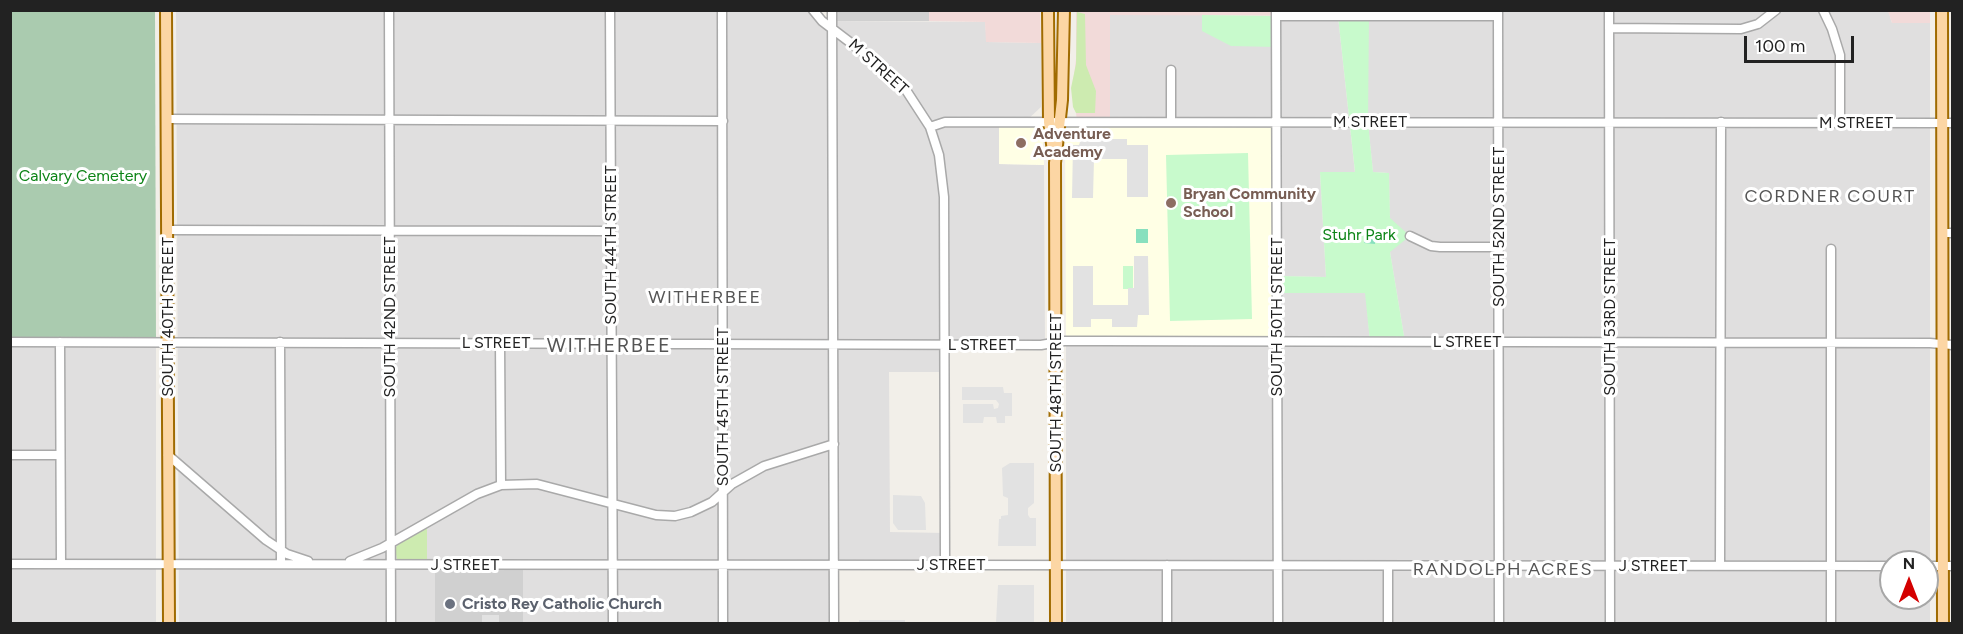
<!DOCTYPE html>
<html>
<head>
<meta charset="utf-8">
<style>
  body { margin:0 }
  #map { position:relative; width:1963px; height:634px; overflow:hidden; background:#f2efe9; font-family:Figtree,sans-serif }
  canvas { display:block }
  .frame { position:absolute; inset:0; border:12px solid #222; pointer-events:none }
  .north { position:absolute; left:1879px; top:550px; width:60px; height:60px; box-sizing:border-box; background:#fff; border:2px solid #a7a7a7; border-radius:50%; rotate:0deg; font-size:16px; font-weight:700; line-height:24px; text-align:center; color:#222 }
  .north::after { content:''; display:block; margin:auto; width:21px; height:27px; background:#d40000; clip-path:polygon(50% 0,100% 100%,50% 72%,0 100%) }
  .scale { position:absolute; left:1744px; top:36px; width:110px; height:27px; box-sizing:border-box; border:3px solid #222; border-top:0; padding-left:8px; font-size:18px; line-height:21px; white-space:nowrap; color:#222; -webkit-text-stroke:4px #fff; paint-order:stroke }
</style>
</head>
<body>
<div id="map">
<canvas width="1963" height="634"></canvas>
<div class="frame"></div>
<div class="north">N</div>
<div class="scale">100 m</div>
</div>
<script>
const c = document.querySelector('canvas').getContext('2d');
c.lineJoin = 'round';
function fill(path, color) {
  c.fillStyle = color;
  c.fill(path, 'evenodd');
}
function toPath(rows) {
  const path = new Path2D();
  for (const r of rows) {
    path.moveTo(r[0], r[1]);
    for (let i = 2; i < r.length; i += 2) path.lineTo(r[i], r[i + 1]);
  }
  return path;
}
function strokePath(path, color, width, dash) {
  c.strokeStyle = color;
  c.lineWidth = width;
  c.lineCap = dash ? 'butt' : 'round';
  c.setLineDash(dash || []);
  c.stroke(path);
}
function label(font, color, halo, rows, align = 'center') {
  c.font = font + ' Figtree,sans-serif';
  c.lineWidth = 6;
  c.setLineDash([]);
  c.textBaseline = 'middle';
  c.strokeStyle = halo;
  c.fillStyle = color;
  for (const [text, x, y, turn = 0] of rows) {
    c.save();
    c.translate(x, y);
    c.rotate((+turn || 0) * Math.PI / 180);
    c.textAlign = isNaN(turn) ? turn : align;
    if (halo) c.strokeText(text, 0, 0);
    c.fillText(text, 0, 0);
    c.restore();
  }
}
fill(toPath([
  [813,10,832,21,985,22,987,42,1041,43,1041,107,1025,122,999,164,1044,165,1045,344,944,345,944,372,889,372,890,532,945,533,945,565,835,565,834,623,523,623,523,565,435,565,435,623,179,623,176,11],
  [1453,10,1453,16,1498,10,1888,10,1892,23,1930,23,1930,623,1066,624,1066,341,1277,293,1366,293,1370,342,1405,342,1390,252,1389,173,1373,172,1356,11],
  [1891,562,1927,562,1927,598,1891,598],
  [1109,15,1202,15,1202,31,1276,16,1338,16,1355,173,1320,172,1326,277,1277,276,1110,122],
  [1951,63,1952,63,1952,624,1951,404],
  [10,342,156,342,156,623,11,623]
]), '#e0dfdf');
fill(toPath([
  [1356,10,1356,16,1110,15,1110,122,1077,122,1073,84,1076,59,1076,11],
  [929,11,1040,11,1041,43,986,42,985,22,929,21],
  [1888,11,1930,11,1930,23,1892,23]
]), '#f2dad9');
fill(toPath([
  [999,122,1042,122,1044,165,999,164],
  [1065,122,1277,122,1277,342,1066,341]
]), '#ffffe5');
fill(toPath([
  [832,11,929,11,929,21,832,21],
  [435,565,523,565,523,623,435,623]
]), '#d0d0d0');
fill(toPath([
  [1077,12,1085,14,1086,65,1096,91,1095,113,1076,113,1073,107,1071,88,1076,64],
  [427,528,427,560,397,559,395,549,398,544]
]), '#cdebb0');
fill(toPath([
  [10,11,155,11,156,342,11,342]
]), '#aacbaf');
fill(toPath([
  [1202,15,1276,16,1276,47,1231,46,1202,31],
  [1338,16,1369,16,1368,122,1373,172,1389,173,1390,218,1410,236,1390,252,1405,342,1370,342,1365,293,1277,293,1277,276,1326,277,1320,172,1355,172],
  [1248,153,1252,319,1170,321,1166,155],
  [1123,266,1133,266,1133,289,1123,289]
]), '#c8facc');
fill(toPath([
  [1136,229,1148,229,1148,243,1136,243],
  [1364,232,1376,232,1375,244,1364,243]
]), '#88e0be');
fill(toPath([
  [1081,139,1127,139,1127,145,1148,145,1148,197,1127,197,1127,159,1094,159,1093,198,1072,198,1073,145,1079,145],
  [1134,256,1148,256,1149,315,1138,315,1137,327,1112,327,1112,319,1091,319,1091,327,1073,327,1073,266,1093,266,1093,305,1128,305,1128,288,1134,288],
  [962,387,1003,387,1004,393,1012,393,1012,416,1005,416,1005,423,997,423,996,417,984,417,983,423,963,423,963,404,993,404,994,409,998,408,999,404,996,400,962,400],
  [1010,463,1034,463,1034,503,1028,508,1028,515,1030,518,1036,518,1036,546,998,546,999,519,1001,519,1001,516,1008,515,1008,498,1003,496,1002,468],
  [893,495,921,496,925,503,926,530,898,530,893,523],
  [998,585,1034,585,1034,623,996,623],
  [482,615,499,615,499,623,482,623],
  [859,620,905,620,905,623,859,623]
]), '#e2e2e2');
const minor = toPath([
  [389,10,391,624],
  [610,10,613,624],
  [722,10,723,624],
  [813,10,822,21,889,72,904,87,930,127,939,155,944,197,945,565],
  [832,10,834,624],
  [1276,10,1278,624],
  [1498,10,1499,624],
  [1609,10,1610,624],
  [1823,10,1832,29,1840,55,1840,123],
  [1276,16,1498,16],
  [1609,28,1741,29,1758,24,1776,10],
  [166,119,723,121],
  [1171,122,1171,70],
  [930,127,945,122,1952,123],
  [167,230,611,231],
  [1943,233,1952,233],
  [1410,236,1431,246,1440,247,1499,247],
  [1831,249,1831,624],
  [10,342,1041,345,1064,341,1102,341,1930,343,1952,345],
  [60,342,61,564],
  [280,342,281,564],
  [500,343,501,485],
  [10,455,60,455],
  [168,455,266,540,287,554,308,561],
  [350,561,382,548,477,494,501,485,537,484,656,515,675,516,691,512,712,502,732,484,764,466,834,444],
  [10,564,1891,566],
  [1167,565,1167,624],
  [1388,566,1388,624],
  [1720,566,1721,122],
  [1927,566,1952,566]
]);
const major = toPath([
  [166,10,169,624],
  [1048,10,1049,122,1053,151],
  [1942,10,1943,624],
  [1056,624,1055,163,1062,100,1064,10]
]);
strokePath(minor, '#a9a9a9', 11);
strokePath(major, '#a06b00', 14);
strokePath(minor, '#fff', 8);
strokePath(major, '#fcd6a4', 10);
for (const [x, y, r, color] of [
  [1021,143,6,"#8d6e63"],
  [1171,203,6,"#8d6e63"],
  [450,604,6,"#6b7280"]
]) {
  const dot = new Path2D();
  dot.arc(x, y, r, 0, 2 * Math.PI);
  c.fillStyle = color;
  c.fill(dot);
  strokePath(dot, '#fff', 2);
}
label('16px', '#222', '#fff', [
  ["M STREET",878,67,42],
  ["M STREET",1370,122],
  ["M STREET",1856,123],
  ["SOUTH 52ND STREET",1499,227,-90],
  ["SOUTH 44TH STREET",611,245,-90],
  ["SOUTH 40TH STREET",168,317,-90],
  ["SOUTH 42ND STREET",390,317,-90],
  ["SOUTH 50TH STREET",1277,317,-90],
  ["SOUTH 53RD STREET",1610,317,-90],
  ["L STREET",1467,342],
  ["L STREET",496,343],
  ["L STREET",982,345],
  ["SOUTH 48TH STREET",1056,393,-90],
  ["SOUTH 45TH STREET",723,407,-90],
  ["J STREET",465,565],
  ["J STREET",951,565],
  ["J STREET",1653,566]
]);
label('bold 16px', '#785e54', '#fff', [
  ["Adventure",1033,134],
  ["Academy",1033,152],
  ["Bryan Community",1183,194],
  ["School",1183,212]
], 'left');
label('16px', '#0c8416', '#fff', [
  ["Calvary Cemetery",83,176],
  ["Stuhr Park",1359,235]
]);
label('bold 16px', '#5b616d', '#fff', [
  ["Cristo Rey Catholic Church",462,604]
], 'left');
c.letterSpacing = '1.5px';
label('18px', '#555', '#fff', [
  ["CORDNER COURT",1830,197],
  ["WITHERBEE",705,298],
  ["RANDOLPH ACRES",1503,570]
]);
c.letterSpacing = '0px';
c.letterSpacing = '1.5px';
label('20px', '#555', '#fff', [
  ["WITHERBEE",609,346]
]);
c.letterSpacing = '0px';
</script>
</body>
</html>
